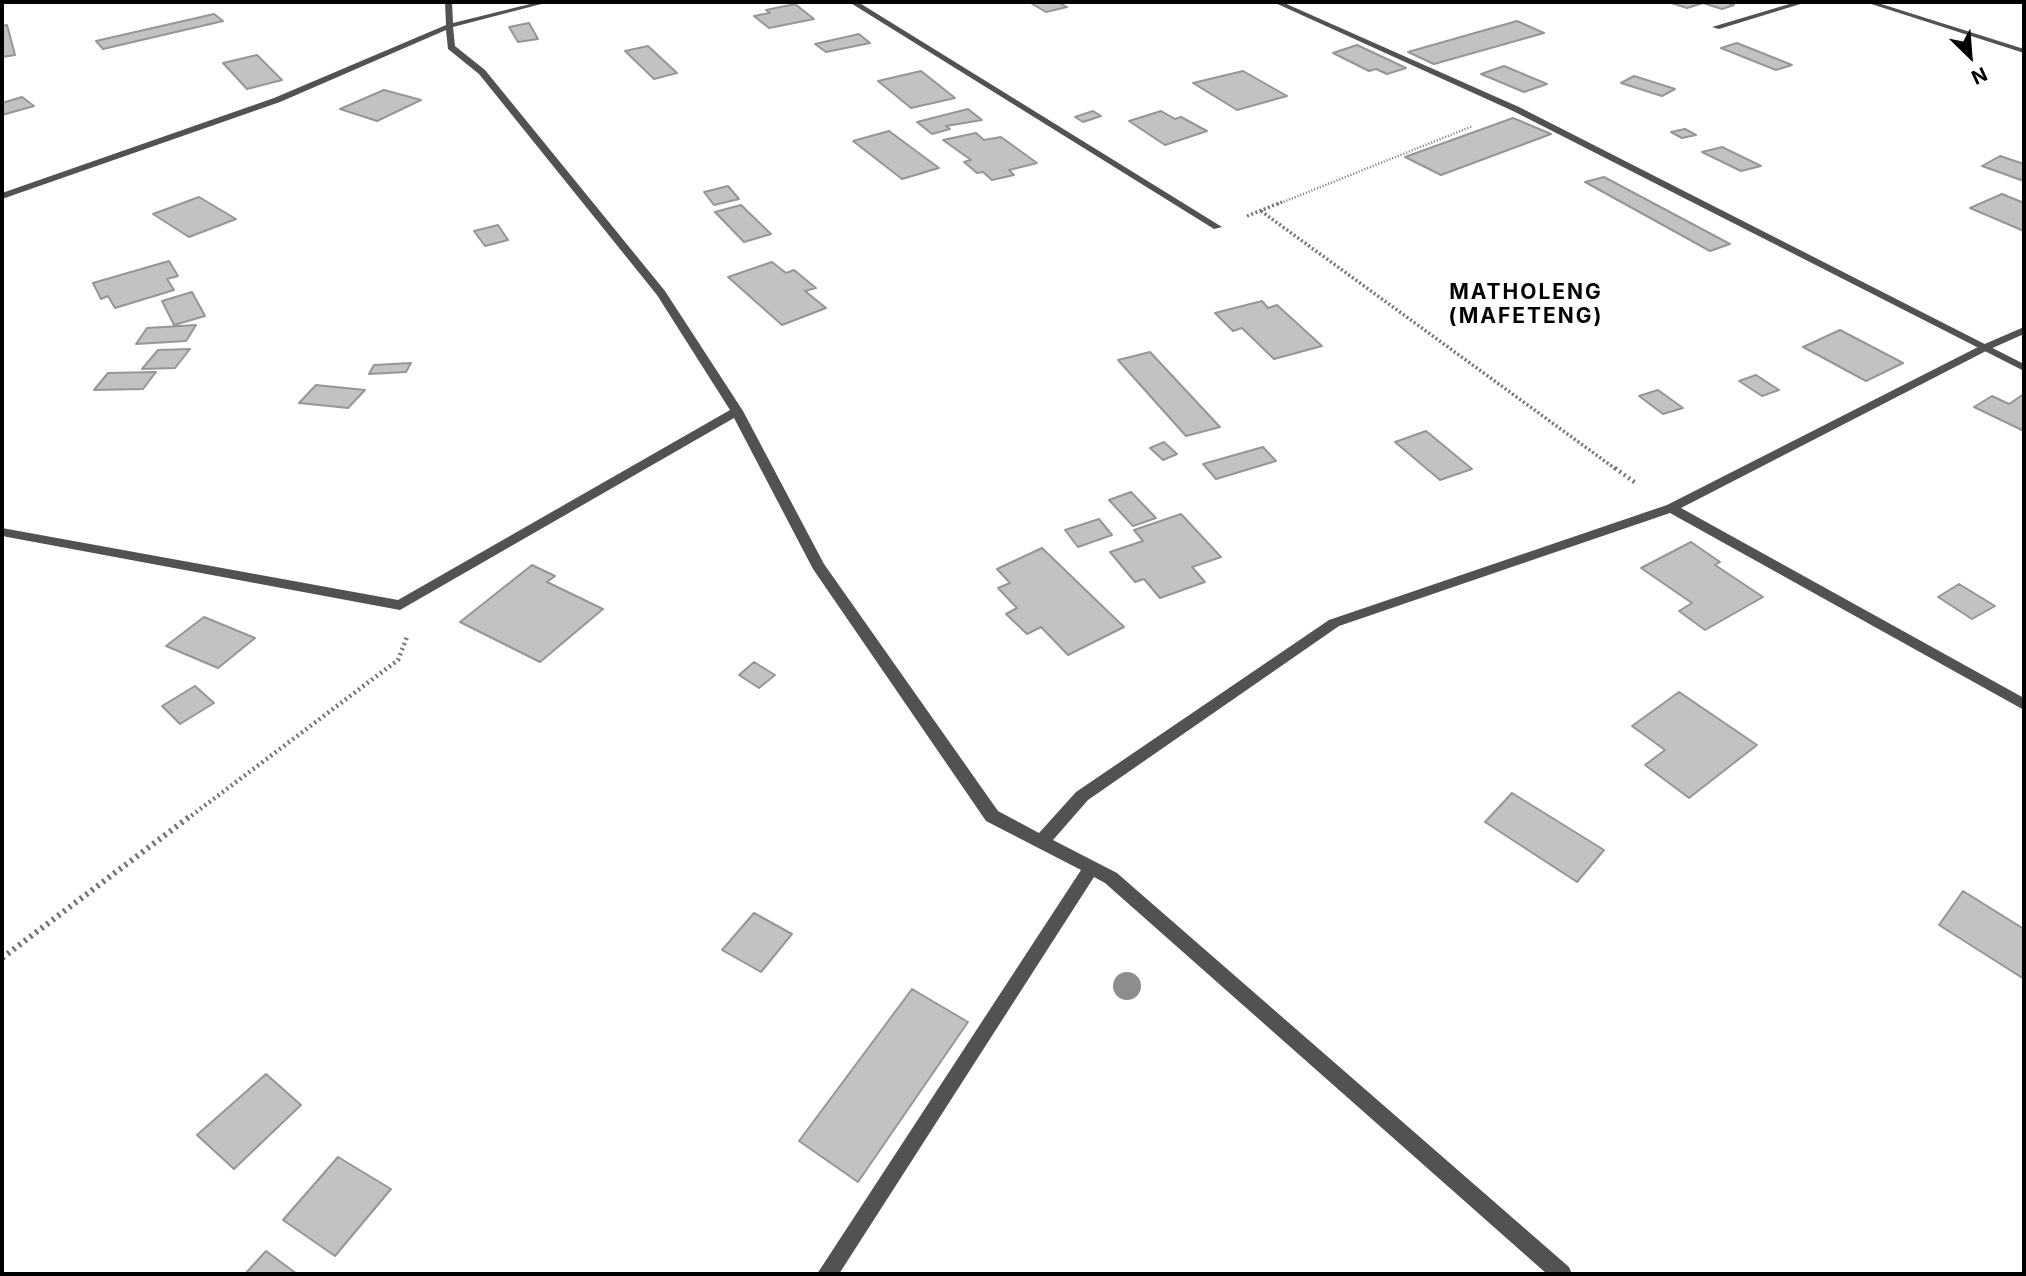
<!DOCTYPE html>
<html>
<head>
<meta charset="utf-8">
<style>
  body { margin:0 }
  #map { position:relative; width:2026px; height:1276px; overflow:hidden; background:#fff; font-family:Inter,sans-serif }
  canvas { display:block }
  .frame { position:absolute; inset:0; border:4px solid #000; pointer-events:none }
  .north { position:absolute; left:1935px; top:21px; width:70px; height:70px; -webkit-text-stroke:5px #fff; paint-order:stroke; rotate:155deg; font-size:19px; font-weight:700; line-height:28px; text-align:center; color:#000 }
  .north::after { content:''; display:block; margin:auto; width:24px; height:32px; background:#000; clip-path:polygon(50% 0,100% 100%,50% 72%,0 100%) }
</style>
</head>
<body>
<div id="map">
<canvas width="2026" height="1276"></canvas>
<div class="frame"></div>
<div class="north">N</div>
</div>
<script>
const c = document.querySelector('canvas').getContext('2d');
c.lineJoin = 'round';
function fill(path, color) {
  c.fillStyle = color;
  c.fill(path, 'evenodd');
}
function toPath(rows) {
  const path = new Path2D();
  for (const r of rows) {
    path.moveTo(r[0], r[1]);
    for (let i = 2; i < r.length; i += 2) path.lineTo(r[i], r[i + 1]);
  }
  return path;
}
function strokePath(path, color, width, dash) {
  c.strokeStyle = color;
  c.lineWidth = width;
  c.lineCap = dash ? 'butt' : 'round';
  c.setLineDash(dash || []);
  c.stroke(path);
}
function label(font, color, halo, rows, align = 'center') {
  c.font = font + ' Inter,sans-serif';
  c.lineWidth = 5;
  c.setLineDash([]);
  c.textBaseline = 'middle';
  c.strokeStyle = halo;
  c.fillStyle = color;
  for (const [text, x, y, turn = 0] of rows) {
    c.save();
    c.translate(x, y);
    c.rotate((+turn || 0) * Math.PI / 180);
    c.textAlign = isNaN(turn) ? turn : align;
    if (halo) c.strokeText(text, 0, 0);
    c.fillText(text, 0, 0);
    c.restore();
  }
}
const building = toPath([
  [1029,2,1058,2,1067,7,1046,12,1029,2],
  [1668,2,1725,2,1734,5,1722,9,1703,3,1687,8,1668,2],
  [795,4,814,19,769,28,754,16,770,13,766,10,795,4],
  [214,14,223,21,103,49,96,41,214,14],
  [1517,21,1544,33,1434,64,1408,52,1517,21],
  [529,23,538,39,518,42,509,27,529,23],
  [7,25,15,55,2,57,2,26,7,25],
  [859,34,870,43,826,52,815,44,859,34],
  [1737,43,1792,65,1776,70,1721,48,1737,43],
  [1357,45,1406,68,1387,74,1376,69,1369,71,1333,53,1357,45],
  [648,46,677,73,654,79,625,51,648,46],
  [257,55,282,80,247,89,223,63,257,55],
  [1504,66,1547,84,1524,92,1481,74,1504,66],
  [921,71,955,98,911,108,878,81,921,71],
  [1243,71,1287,96,1237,110,1193,83,1243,71],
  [1634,76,1675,89,1662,96,1621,83,1634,76],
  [384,90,421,100,377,121,340,109,384,90],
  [22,97,34,106,2,115,2,103,22,97],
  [968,109,982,120,946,126,950,129,932,134,917,122,968,109],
  [1093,111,1101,116,1083,122,1075,117,1093,111],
  [1161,111,1175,119,1181,117,1207,131,1165,145,1129,121,1161,111],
  [1513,118,1551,134,1441,175,1405,157,1513,118],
  [1685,129,1696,135,1682,138,1671,132,1685,129],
  [889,131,939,168,902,179,853,141,889,131],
  [976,133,984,140,1001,137,1037,163,1009,170,1014,175,992,180,983,172,977,173,964,162,971,160,943,140,976,133],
  [1722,147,1761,166,1741,171,1702,152,1722,147],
  [2000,156,2024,164,2024,177,2021,180,1982,166,2000,156],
  [1604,177,1730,244,1710,251,1585,182,1604,177],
  [728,186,739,199,714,205,704,192,728,186],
  [2002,194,2024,203,2024,231,1970,208,2002,194],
  [199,197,236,219,189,237,153,214,199,197],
  [741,205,771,234,744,242,715,212,741,205],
  [498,225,508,240,485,246,474,231,498,225],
  [169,261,178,276,167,279,174,290,115,308,108,296,101,299,93,283,169,261],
  [772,262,786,273,794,270,816,288,805,291,826,308,782,325,728,277,772,262],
  [192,292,205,316,174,325,162,301,192,292],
  [1262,301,1268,308,1277,305,1322,346,1274,359,1242,328,1233,331,1215,313,1262,301],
  [196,325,186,341,136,344,147,328,196,325],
  [1840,330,1903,363,1866,381,1803,347,1840,330],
  [190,349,175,368,142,369,158,350,190,349],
  [1150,352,1220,427,1186,436,1118,360,1150,352],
  [411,363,406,372,369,374,374,365,411,363],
  [156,372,143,389,94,390,108,373,156,372],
  [1756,375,1779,390,1762,396,1739,381,1756,375],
  [316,385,365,390,348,408,299,403,316,385],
  [1658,390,1683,408,1663,414,1639,396,1658,390],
  [2024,394,2024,431,1974,407,1992,396,2009,404,2024,394],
  [1426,431,1472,469,1440,480,1395,442,1426,431],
  [1164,442,1177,454,1163,460,1150,448,1164,442],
  [1263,447,1276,461,1216,479,1203,464,1263,447],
  [1131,492,1156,518,1133,526,1109,500,1131,492],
  [1181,514,1221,557,1192,567,1205,582,1160,598,1144,579,1135,582,1110,552,1143,541,1134,530,1181,514],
  [1099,519,1112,535,1078,547,1065,530,1099,519],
  [1691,542,1720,562,1715,565,1763,597,1705,630,1679,611,1692,603,1641,568,1691,542],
  [1042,548,1124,627,1068,655,1041,627,1027,634,1006,614,1017,608,998,588,1010,583,997,569,1042,548],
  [532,565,555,576,547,582,603,609,540,662,460,622,532,565],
  [1959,584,1995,606,1972,619,1938,597,1959,584],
  [204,617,255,638,218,668,166,646,204,617],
  [754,662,775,675,759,688,739,675,754,662],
  [195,686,214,703,180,724,162,706,195,686],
  [1679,692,1757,745,1689,798,1645,765,1665,750,1632,726,1679,692],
  [1512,793,1604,850,1577,882,1485,822,1512,793],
  [1963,891,2024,929,2024,979,1939,925,1963,891],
  [754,913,792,934,761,972,722,950,754,913],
  [912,989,968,1022,858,1182,799,1141,912,989],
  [266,1074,301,1105,234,1169,197,1135,266,1074],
  [338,1157,391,1189,335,1256,283,1220,338,1157],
  [266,1251,297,1274,245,1274,266,1251]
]);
fill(building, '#c2c2c2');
strokePath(building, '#969696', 2);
strokePath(toPath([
  [1278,204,1473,126]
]), '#747474', 2.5, [1, 2]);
strokePath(toPath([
  [1261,211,1617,470],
  [1247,216,1282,202]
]), '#747474', 3.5, [2, 2.5]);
strokePath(toPath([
  [1615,468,1637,484],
  [187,819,398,660,407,637]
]), '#747474', 4.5, [2, 3.5]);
strokePath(toPath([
  [2,958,189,817]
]), '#747474', 6, [2.5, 4.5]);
fill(toPath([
  [1273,2,1282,2,1519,107,2024,364,2024,371,1513,111,1273,2]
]), '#525252');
fill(toPath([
  [445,2,452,2,453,23,538,2,549,2,453,27,455,46,485,70,665,291,743,411,824,564,998,811,1039,833,1076,792,1329,620,1667,505,1980,346,2024,327,2024,334,1988,350,1681,508,2024,698,2024,710,1670,513,1339,626,1088,800,1053,840,1117,873,1569,1267,1572,1274,1547,1274,1105,883,1094,877,839,1274,817,1274,1081,870,986,821,813,569,734,418,400,610,2,536,2,528,398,600,730,410,657,295,479,74,448,49,446,30,280,102,2,199,2,193,274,98,446,25,445,2],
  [849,2,858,2,1222,227,1214,229,849,2],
  [1796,2,1807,2,1719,29,1712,27,1796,2],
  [1865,2,1875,2,2024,49,2024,53,1865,2]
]), '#525252');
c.fillStyle = '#8d8d8d';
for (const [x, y] of [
  [1127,986]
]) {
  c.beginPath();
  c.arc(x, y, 14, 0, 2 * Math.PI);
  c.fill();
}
c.letterSpacing = '2px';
label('bold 21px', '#000', '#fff', [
  ["MATHOLENG",1526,293],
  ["(MAFETENG)",1526,317]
]);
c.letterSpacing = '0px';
</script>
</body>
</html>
